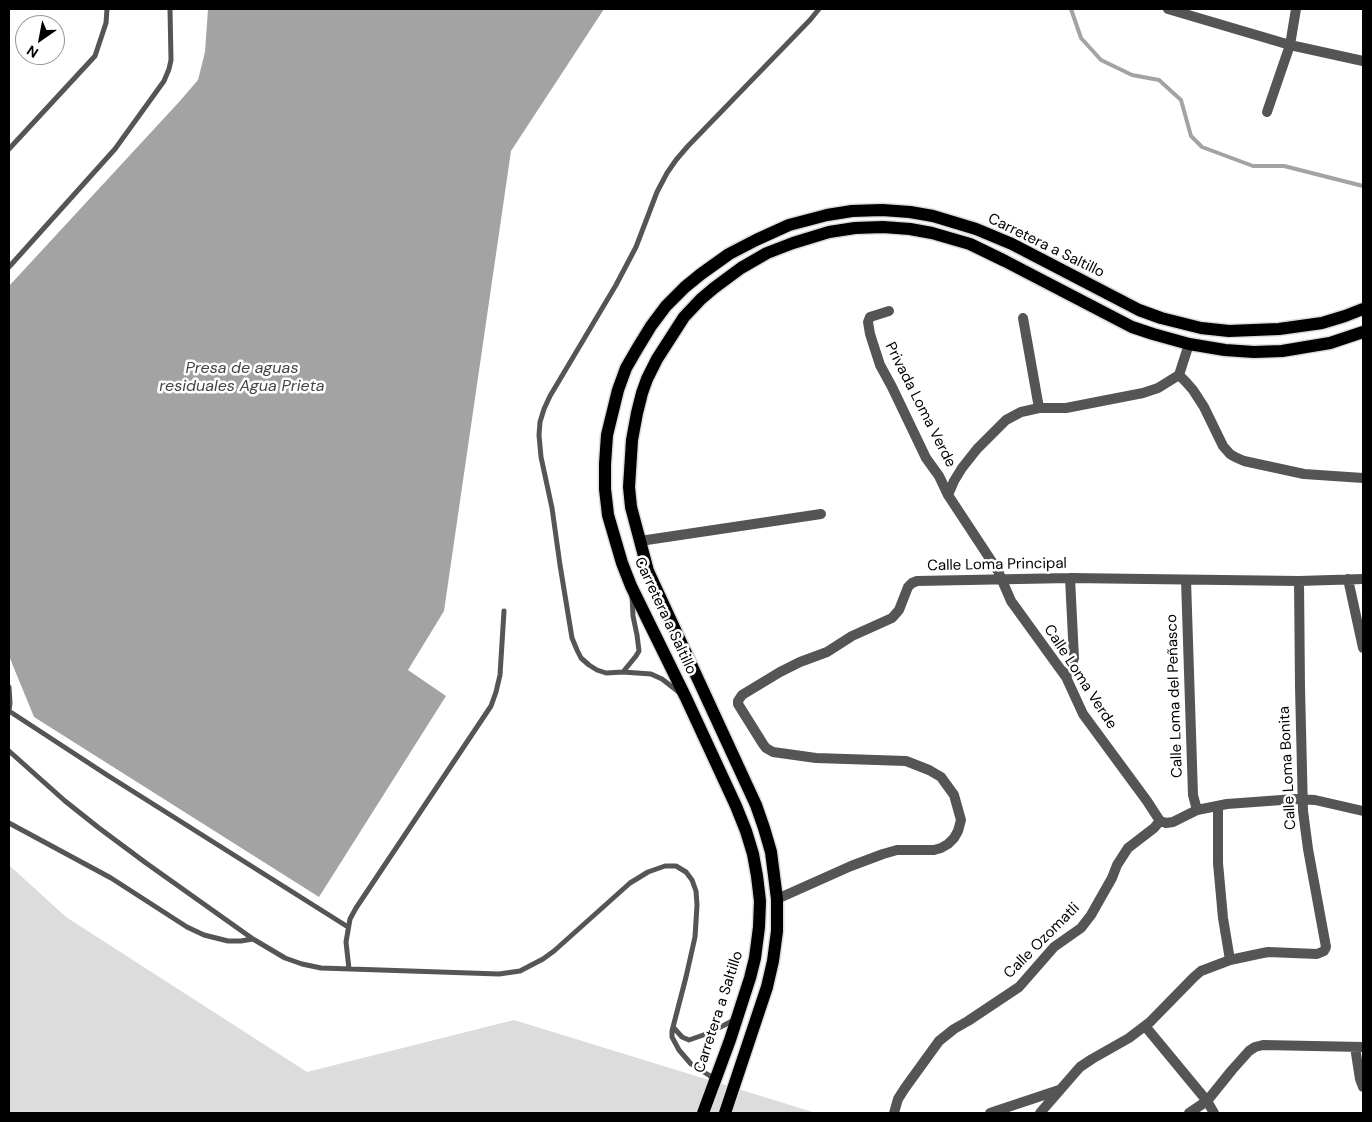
<!DOCTYPE html>
<html>
<head>
<meta charset="utf-8">
<style>
  body { margin:0 }
  #map { position:relative; width:1372px; height:1122px; overflow:hidden; background:#fff; font-family:"DM Sans",sans-serif }
  canvas { display:block }
  .frame { position:absolute; inset:0; border:10px solid #000; pointer-events:none }
  .north { position:absolute; left:15px; top:15px; width:50px; height:50px; box-sizing:border-box; background:#fff; border:1px solid #999; border-radius:50%; rotate:213deg; font-size:14px; font-weight:700; line-height:20px; text-align:center; color:#000 }
  .north::after { content:''; display:block; margin:auto; width:18px; height:22px; background:#000; clip-path:polygon(50% 0,100% 100%,50% 72%,0 100%) }
</style>
</head>
<body>
<div id="map">
<canvas width="1372" height="1122"></canvas>
<div class="frame"></div>
<div class="north">N</div>
</div>
<script>
const c = document.querySelector('canvas').getContext('2d');
c.lineJoin = 'round';
function fill(path, color) {
  c.fillStyle = color;
  c.fill(path, 'evenodd');
}
function toPath(rows) {
  const path = new Path2D();
  for (const r of rows) {
    path.moveTo(r[0], r[1]);
    for (let i = 2; i < r.length; i += 2) path.lineTo(r[i], r[i + 1]);
  }
  return path;
}
function strokePath(path, color, width, dash) {
  c.strokeStyle = color;
  c.lineWidth = width;
  c.lineCap = dash ? 'butt' : 'round';
  c.setLineDash(dash || []);
  c.stroke(path);
}
function label(font, color, halo, rows, align = 'center') {
  c.font = font + ' "DM Sans",sans-serif';
  c.lineWidth = 5;
  c.setLineDash([]);
  c.textBaseline = 'middle';
  c.strokeStyle = halo;
  c.fillStyle = color;
  for (const [text, x, y, turn = 0] of rows) {
    c.save();
    c.translate(x, y);
    c.rotate((+turn || 0) * Math.PI / 180);
    c.textAlign = isNaN(turn) ? turn : align;
    if (halo) c.strokeText(text, 0, 0);
    c.fillText(text, 0, 0);
    c.restore();
  }
}
fill(toPath([
  [9,865,66,917,307,1072,514,1020,816,1113,9,1113]
]), '#dcdcdc');
fill(toPath([
  [208,9,604,9,511,151,444,611,408,670,446,696,319,897,34,717,9,656,9,286,179,102,198,80,205,52]
]), '#a3a3a3');
strokePath(toPath([
  [1071,9,1081,38,1101,60,1132,75,1159,80,1181,100,1191,136,1202,147,1253,166,1284,166,1363,186]
]), '#a3a3a3', 4);
const primary = toPath([
  [703,1113,730,1040,750,978,755,958,759,927,760,901,757,876,753,854,746,831,736,806,686,698,631,586,622,563,608,515,605,489,605,464,607,435,618,390,626,368,637,349,651,326,666,306,685,287,701,274,729,254,756,240,789,225,827,215,852,211,882,210,910,212,933,216,976,229,1012,244,1139,310,1161,318,1201,328,1229,331,1279,329,1322,323,1345,316,1363,309],
  [725,1113,767,987,773,961,777,931,777,899,771,852,764,828,756,805,648,571,631,507,629,487,632,440,637,413,642,393,647,379,657,359,684,317,701,299,714,288,741,268,767,253,793,243,829,232,855,228,883,227,910,229,932,233,970,244,1005,261,1132,327,1153,334,1189,344,1225,350,1254,352,1282,351,1330,343,1363,332]
]);
strokePath(primary, '#dbdbdb', 15);
strokePath(toPath([
  [9,149,95,56,106,23,107,9],
  [9,267,115,149,164,81,169,69,171,60,170,9],
  [623,672,636,656,639,651,637,635,633,616,632,596],
  [9,687,10,703,9,711,107,775,348,927],
  [680,693,662,679,651,674,623,672,606,673,597,670,589,665,581,658,577,650,572,638,560,565,552,508,541,457,539,435,540,422,544,409,550,396,616,285,636,247,657,192,667,173,676,160,688,146,810,20,819,9],
  [9,751,65,801,99,828,146,863,253,939,285,958,302,964,321,968,499,974,520,971,543,959,554,951,630,883,648,872,665,866,676,866,686,872,692,880,696,891,697,905,695,937,686,977,672,1031,672,1037,679,1050,691,1064,715,1079],
  [9,823,111,878,187,927,204,935,228,941,241,941,253,939],
  [349,969,346,942,350,919,356,908,491,706,496,692,500,675,504,611],
  [673,1027,682,1037,689,1040,709,1033,734,1020]
]), '#555', 5);
strokePath(toPath([
  [1168,9,1290,45,1363,61],
  [1267,112,1290,45,1296,9],
  [889,311,870,317,868,322,870,334,880,365,892,387,926,458,939,476,948,495,998,571,1011,601,1066,677,1083,714,1147,801,1160,821],
  [1023,318,1039,408],
  [1179,375,1186,382,1193,390,1204,407,1223,446,1230,454,1235,457,1244,461,1304,474,1363,478],
  [1179,375,1189,344],
  [948,495,954,481,962,468,977,449,1006,420,1021,412,1039,408,1066,408,1143,393,1158,388,1179,375],
  [640,541,821,514],
  [1348,579,1363,648],
  [1186,580,1193,795,1197,810],
  [1066,677,1072,665,1074,658,1070,578],
  [1218,806,1218,863,1223,918,1230,960],
  [1160,821,1166,823,1173,822,1197,810,1227,804,1295,799,1315,800,1363,811],
  [777,899,851,866,883,854,897,850,934,850,941,848,948,844,954,838,958,831,961,820,954,795,941,777,929,770,906,761,816,758,773,752,766,748,763,744,738,704,738,701,742,695,780,672,800,662,827,652,852,636,892,618,899,610,908,587,912,583,917,581,1070,578,1299,581,1363,579],
  [1145,1026,1207,1101,1214,1113],
  [1355,1047,1360,1079,1363,1087],
  [894,1113,898,1099,905,1088,939,1041,954,1029,968,1021,1019,987,1054,947,1081,928,1091,915,1112,878,1117,865,1128,848,1154,828,1160,821],
  [990,1113,1059,1090],
  [1040,1113,1080,1067,1092,1059,1129,1038,1150,1022,1194,977,1201,971,1230,960,1258,954,1268,952,1317,954,1324,951,1326,947,1308,849,1303,811,1300,687,1299,581],
  [1189,1113,1207,1101,1232,1070,1249,1051,1255,1047,1263,1045,1363,1047]
]), '#555', 10);
strokePath(primary, '#000', 12);
label('15px', '#000', '#fff', [
  ["Carretera a Saltillo",1046,246,26],
  ["Privada Loma Verde",920,405,63],
  ["Calle Loma Principal",997,565,-1],
  ["Carretera a Saltillo",665,616,65],
  ["Calle Loma Verde",1080,677,57],
  ["Calle Loma del Peñasco",1175,696,-92],
  ["Calle Loma Bonita",1288,768,-93],
  ["Calle Ozomatli",1042,941,-45],
  ["Carretera a Saltillo",719,1012,-72]
]);
label('italic 16px', '#444', '#fff', [
  ["Presa de aguas",242,369],
  ["residuales Agua Prieta",242,387]
]);
</script>
</body>
</html>
